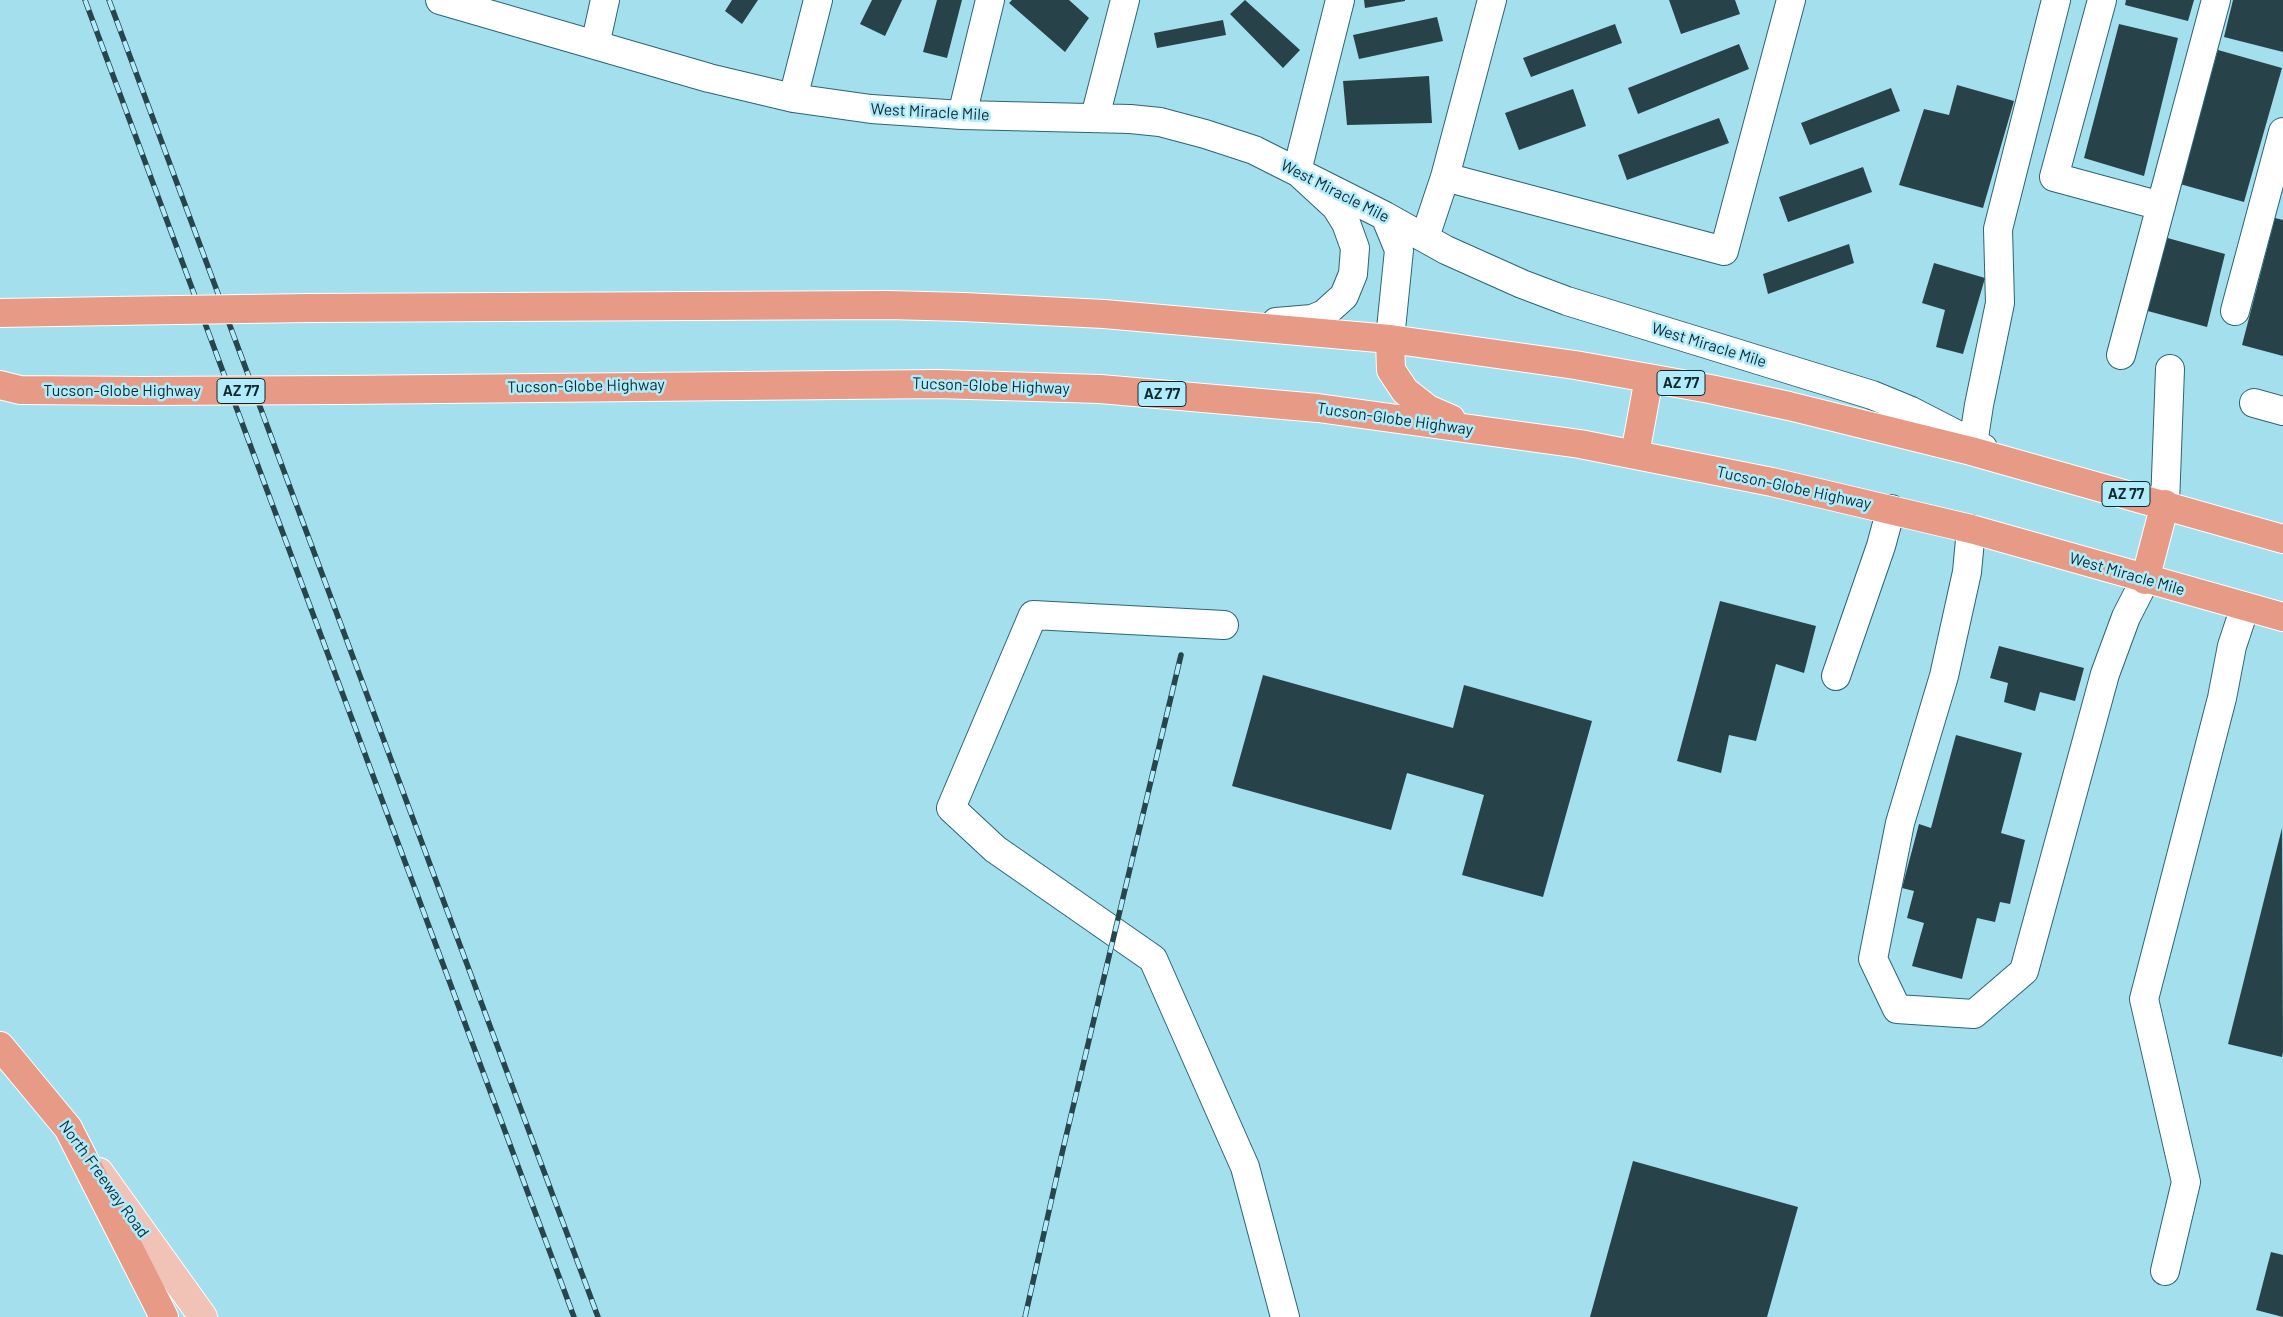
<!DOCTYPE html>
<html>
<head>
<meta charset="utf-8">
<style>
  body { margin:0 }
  canvas { display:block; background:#a4dfee }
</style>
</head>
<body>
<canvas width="2283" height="1317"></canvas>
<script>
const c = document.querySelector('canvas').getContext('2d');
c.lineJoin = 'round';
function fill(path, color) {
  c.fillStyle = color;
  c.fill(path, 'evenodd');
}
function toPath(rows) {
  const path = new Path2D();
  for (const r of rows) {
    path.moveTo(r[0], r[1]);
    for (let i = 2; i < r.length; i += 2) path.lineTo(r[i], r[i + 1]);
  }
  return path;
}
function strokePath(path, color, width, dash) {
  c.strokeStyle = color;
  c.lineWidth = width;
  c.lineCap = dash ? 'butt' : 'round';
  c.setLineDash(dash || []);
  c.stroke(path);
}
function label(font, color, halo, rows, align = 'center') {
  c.font = font + ' Barlow,sans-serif';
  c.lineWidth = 5;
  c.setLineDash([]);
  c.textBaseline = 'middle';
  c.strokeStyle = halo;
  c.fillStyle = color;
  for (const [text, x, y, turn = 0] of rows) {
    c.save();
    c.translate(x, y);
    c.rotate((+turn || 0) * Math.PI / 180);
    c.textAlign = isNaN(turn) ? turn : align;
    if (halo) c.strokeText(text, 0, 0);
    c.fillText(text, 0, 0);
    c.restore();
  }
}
fill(toPath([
  [732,0,758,0,742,24,725,11],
  [872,0,902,0,885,36,860,24],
  [937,0,962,0,947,58,923,52],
  [1012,0,1069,0,1089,18,1065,52,1009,3],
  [1245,0,1300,50,1283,68,1230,14],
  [1364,0,1405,0,1405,1,1365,8],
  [1669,0,1735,0,1740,14,1681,34],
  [2126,0,2194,0,2188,21,2125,5],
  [2233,0,2283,0,2283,52,2224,37],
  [1437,17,1443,41,1359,59,1353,35],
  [1223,20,1226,35,1157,48,1154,33],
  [1615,24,1622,43,1531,77,1523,58],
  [2119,24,2178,38,2144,176,2084,158],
  [1739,44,1749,69,1638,114,1628,88],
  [2218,50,2282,68,2244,202,2180,184],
  [1429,76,1432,123,1347,125,1343,81],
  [1957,85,2014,101,1983,208,1899,185,1924,109,1949,115],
  [1891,88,1900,111,1810,145,1801,123],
  [1573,89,1586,126,1519,150,1505,113],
  [1719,118,1729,143,1627,180,1618,155],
  [1863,167,1872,192,1788,222,1779,197],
  [2275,218,2283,220,2283,356,2242,345],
  [2164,237,2225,254,2207,327,2144,310],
  [1849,244,1854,263,1768,294,1763,274],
  [1934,263,1985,278,1963,354,1936,347,1945,310,1922,303],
  [1720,601,1816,626,1804,673,1776,664,1756,741,1729,735,1721,773,1677,761],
  [1999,646,2084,668,2075,701,2040,692,2035,711,2004,702,2008,683,1990,678],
  [1263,675,1453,728,1464,685,1592,721,1543,897,1462,875,1484,795,1407,773,1391,830,1232,786],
  [1956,735,2022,753,2001,833,2025,840,2010,904,2000,902,1995,922,1977,918,1962,979,1912,966,1924,923,1907,918,1914,891,1902,888,1919,824,1931,828],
  [2282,828,2283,1052,2282,1057,2228,1044],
  [1633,1161,1798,1207,1767,1317,1590,1317],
  [2271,1252,2283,1255,2283,1317,2256,1310]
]), '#284249');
const minor = toPath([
  [440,0,709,78,793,98,871,109,962,115,1130,119,1160,122,1205,134,1254,150,1385,216,1446,250,1522,284,1567,301,1872,395,1911,411,1983,448],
  [2102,0,2054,177,2161,206],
  [595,45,605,0],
  [793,98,818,0],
  [962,115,990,0],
  [1095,117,1125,0],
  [1445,177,1724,251,1791,0],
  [1385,216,1399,250,1390,339],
  [1425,237,1445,177,1492,0],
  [2235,311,2283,132],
  [1276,322,1312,319,1324,314,1344,296,1353,274,1355,248,1346,223,1336,207,1297,171,1340,0],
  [2121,355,2216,0],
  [2254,403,2283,411],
  [1973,444,1979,405,2000,303,1998,229,2056,0],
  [2165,504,2170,369],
  [1971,529,1967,572,1944,676,1900,823,1873,959,1897,1009,1974,1014,2024,971,2105,674,2126,617,2145,580],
  [1224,625,1033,615,951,808,995,849,1153,959,1245,1167,1285,1317],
  [1836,676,1881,546,1891,509],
  [2165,1271,2186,1182,2144,999,2222,698,2232,646,2245,607]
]);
const major = toPath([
  [99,1172,203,1317]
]);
const highway = toPath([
  [309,308,888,305,964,307,1104,314,1390,339,1575,365,1710,389,1789,406,1971,451,2283,539],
  [0,313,113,311],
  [1390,339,1391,370,1405,391,1428,409,1451,419],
  [0,385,20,390,142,391],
  [341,390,938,384,1100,389,1318,408,1580,444,1772,482,1971,529,2283,617],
  [1635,454,1649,378],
  [2145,580,2165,504],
  [0,1046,68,1128,164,1317]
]);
strokePath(minor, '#2b6472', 30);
strokePath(major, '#fff', 30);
strokePath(highway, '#fff', 30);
strokePath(minor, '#fff', 28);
strokePath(major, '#f1c2b6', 28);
strokePath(highway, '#e79a85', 28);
const rail = toPath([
  [85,0,574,1317],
  [109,0,598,1317],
  [1025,1317,1063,1149,1181,655]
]);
strokePath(rail, '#27454c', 5.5);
strokePath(rail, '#b1ecfc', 4, [11]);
const highwayBridge = toPath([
  [113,311,309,308],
  [142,391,341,390]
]);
strokePath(highwayBridge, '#fff', 30, []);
strokePath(highwayBridge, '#e79a85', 28);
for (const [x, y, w] of [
  [1681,383,48],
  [241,391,48],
  [1162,394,48],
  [2126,494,48]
]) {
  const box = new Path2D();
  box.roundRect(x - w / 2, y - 12.5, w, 25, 4);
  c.fillStyle = '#b1ecfc';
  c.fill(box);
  strokePath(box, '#10282e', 1);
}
label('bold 15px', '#10282e', null, [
  ["AZ 77",1681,383],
  ["AZ 77",241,391],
  ["AZ 77",1162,394],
  ["AZ 77",2126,494]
]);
label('16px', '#10282e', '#b1ecfc', [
  ["West Miracle Mile",930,112,3],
  ["West Miracle Mile",1335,191,27],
  ["West Miracle Mile",1709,345,17],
  ["Tucson-Globe Highway",586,386,-1],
  ["Tucson-Globe Highway",991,386,2],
  ["Tucson-Globe Highway",122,391],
  ["Tucson-Globe Highway",1395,419,8],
  ["Tucson-Globe Highway",1794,488,12],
  ["West Miracle Mile",2127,574,16],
  ["North Freeway Road",104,1179,54]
]);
</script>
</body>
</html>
